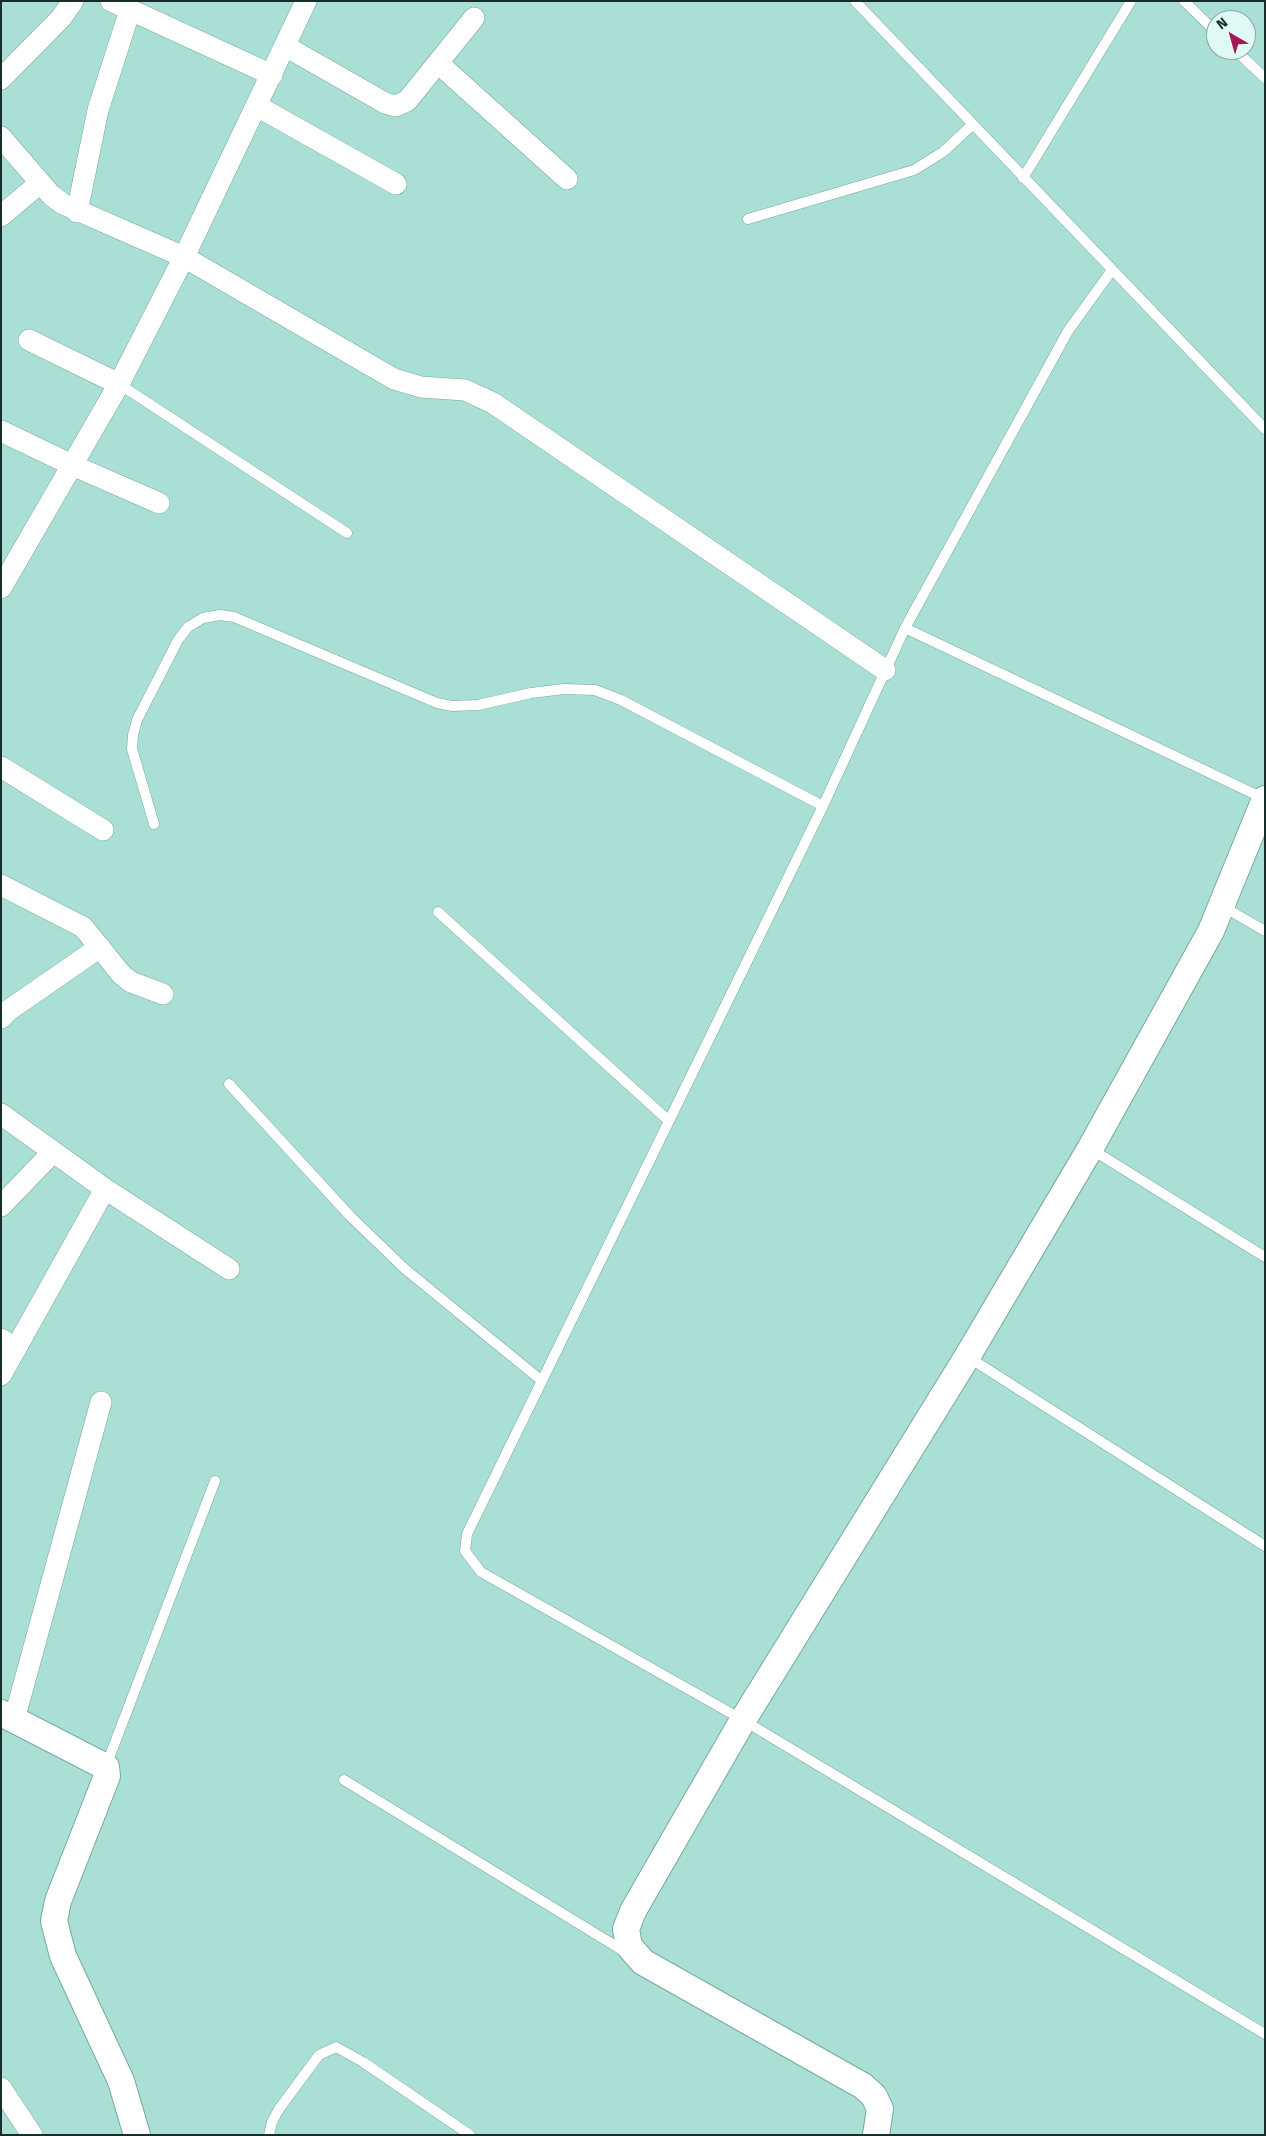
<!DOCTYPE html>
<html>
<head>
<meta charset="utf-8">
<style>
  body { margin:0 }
  #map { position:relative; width:1266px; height:2136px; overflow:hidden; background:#a9dfd5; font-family:"Fira Sans",sans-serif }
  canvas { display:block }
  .frame { position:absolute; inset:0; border:2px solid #172d29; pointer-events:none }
  .north { position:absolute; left:1206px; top:10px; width:50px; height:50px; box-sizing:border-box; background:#dffaf4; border:1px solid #8fa8a3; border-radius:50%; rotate:322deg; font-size:14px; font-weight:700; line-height:20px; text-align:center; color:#172d29 }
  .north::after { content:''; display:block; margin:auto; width:18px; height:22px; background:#a81755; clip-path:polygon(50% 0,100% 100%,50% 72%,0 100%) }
</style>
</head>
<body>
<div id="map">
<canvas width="1266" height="2136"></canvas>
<div class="frame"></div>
<div class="north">N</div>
</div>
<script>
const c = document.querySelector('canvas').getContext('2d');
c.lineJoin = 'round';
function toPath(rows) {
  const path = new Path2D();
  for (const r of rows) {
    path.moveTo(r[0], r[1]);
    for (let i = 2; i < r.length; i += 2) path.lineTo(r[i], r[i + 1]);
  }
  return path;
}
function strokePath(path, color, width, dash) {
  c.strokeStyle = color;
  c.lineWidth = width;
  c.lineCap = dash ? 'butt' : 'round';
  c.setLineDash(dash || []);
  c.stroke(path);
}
const service = toPath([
  [855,1,1265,429],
  [1184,1,1216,32],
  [1235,50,1265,78],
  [1023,178,1131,1],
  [748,219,914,170,943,152,972,125],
  [1112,270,1068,331,905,628,823,806,467,1534,465,1551,481,1572,743,1720,1265,2034],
  [119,384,347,533],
  [905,628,1265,799],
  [154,824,132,749,133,735,137,720,178,640,188,627,203,618,220,615,234,617,437,703,452,706,478,705,531,693,564,689,595,690,621,700,823,806],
  [1222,906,1265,931],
  [438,912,669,1121],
  [229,1084,350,1216,405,1269,542,1381],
  [1091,1149,1265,1257],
  [968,1357,1265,1546],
  [106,1766,215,1481],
  [344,1780,627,1953],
  [269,2135,272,2122,279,2109,319,2055,336,2047,363,2062,470,2135]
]);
const minor = toPath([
  [111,1,272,75],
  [285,46,385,103,395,106,407,101,474,18],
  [438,63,567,179],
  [1,79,61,18,73,1],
  [257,106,396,184],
  [1,137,51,195,63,204,184,257,394,379,421,387,465,390,493,403,885,670],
  [77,212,98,110,130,10],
  [1,216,40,183],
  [29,340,119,384],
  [1,431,72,465,159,503],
  [1,588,119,384,184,257,306,1],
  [1,767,103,830],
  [1,885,83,927,122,975,131,982,163,994],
  [1,1018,9,1010,100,947],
  [1,1114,105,1189,229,1269],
  [1,1206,53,1152],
  [1,1339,16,1349],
  [1,1375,105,1189],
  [14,1720,101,1402],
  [1,2088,32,2135]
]);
const tertiary = toPath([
  [1,1713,106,1767,107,1776,58,1901,54,1921,63,1956,121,2081,137,2135],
  [876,2135,880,2109,874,2096,863,2086,643,1962,629,1946,626,1929,633,1911,743,1720,967,1357,1090,1149,1211,931,1265,799]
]);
strokePath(service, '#75aaa1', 11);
strokePath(minor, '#75aaa1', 22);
strokePath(tertiary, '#75aaa1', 28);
strokePath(service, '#fff', 10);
strokePath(minor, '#fff', 21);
strokePath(tertiary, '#fff', 26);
</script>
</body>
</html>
